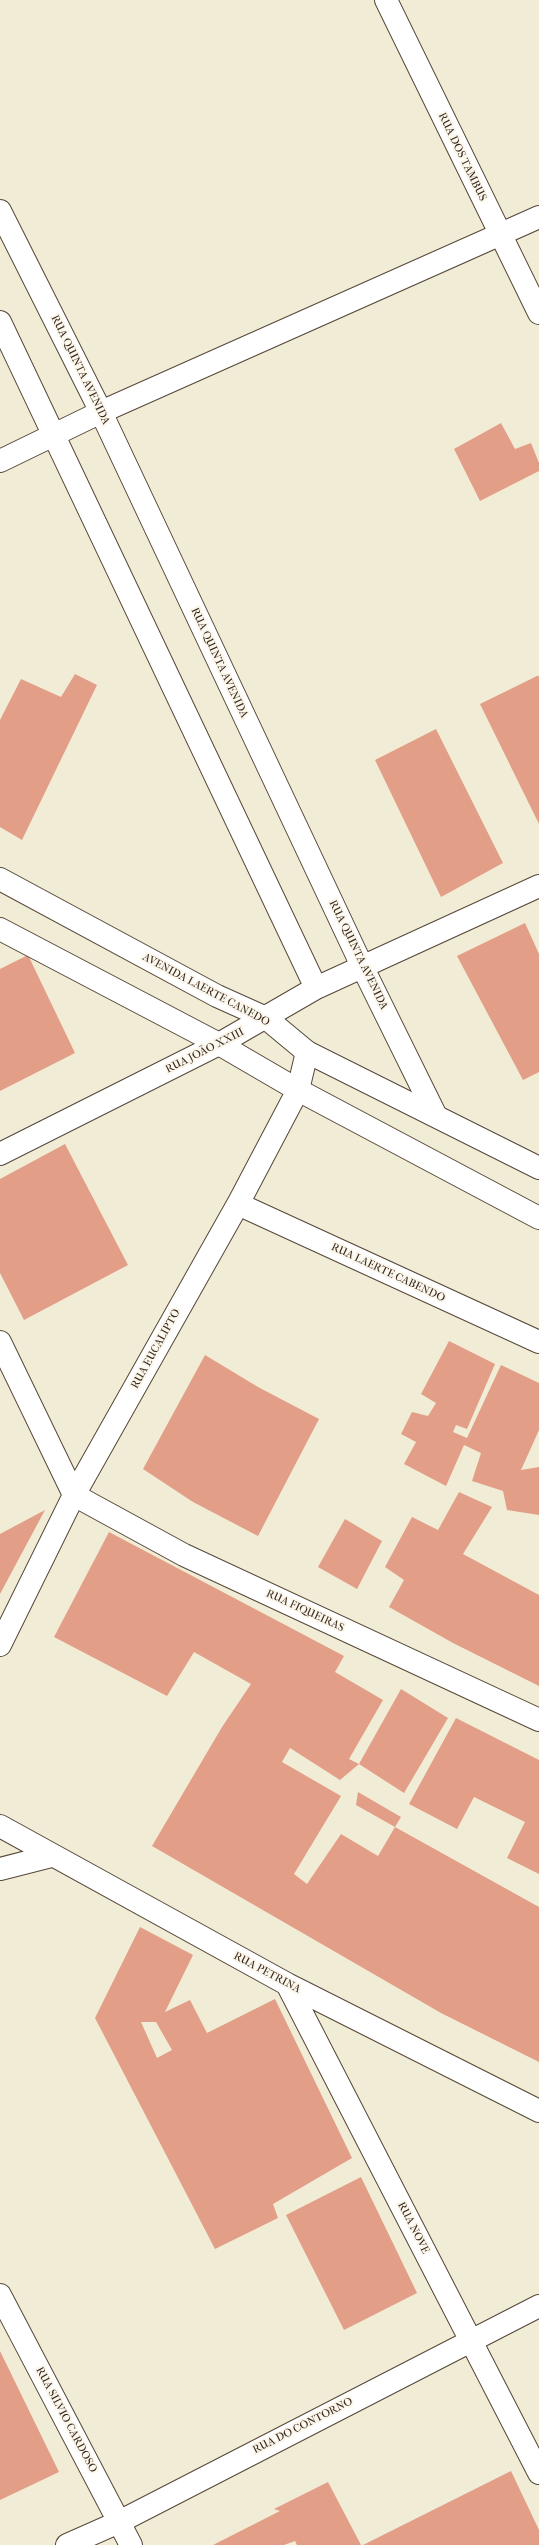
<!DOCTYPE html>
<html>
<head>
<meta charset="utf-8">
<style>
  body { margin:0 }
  canvas { display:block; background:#f1ecd5 }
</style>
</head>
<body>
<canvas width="539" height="2545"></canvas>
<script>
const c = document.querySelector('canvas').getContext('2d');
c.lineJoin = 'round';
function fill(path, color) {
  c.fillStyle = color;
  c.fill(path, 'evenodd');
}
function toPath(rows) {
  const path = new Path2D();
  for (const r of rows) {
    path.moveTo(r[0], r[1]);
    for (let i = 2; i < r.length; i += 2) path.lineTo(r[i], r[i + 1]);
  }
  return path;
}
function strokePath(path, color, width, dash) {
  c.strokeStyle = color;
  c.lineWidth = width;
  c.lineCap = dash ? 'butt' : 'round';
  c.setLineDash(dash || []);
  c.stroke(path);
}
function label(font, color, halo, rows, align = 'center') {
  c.font = font + ' "IM FELL French Canon",serif';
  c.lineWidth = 4;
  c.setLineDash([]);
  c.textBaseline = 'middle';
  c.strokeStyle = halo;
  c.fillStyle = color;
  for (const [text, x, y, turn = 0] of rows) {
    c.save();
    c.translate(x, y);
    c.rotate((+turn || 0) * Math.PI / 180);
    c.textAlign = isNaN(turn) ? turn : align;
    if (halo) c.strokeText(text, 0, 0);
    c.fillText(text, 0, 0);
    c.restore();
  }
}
fill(toPath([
  [501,423,515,449,531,443,539,463,539,471,480,501,454,449],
  [75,674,97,685,22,840,0,827,0,720,21,679,61,697],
  [537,676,539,676,539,824,480,704],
  [436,729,503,863,441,897,375,760],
  [525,923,539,954,539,1072,523,1080,457,956],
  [28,955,75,1053,0,1091,0,969],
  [65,1144,128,1265,24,1320,0,1273,0,1179],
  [449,1341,495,1364,467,1429,456,1425,453,1432,467,1438,501,1365,539,1383,539,1430,521,1470,539,1467,539,1515,507,1510,503,1491,472,1481,481,1453,464,1445,446,1486,404,1464,416,1442,401,1434,412,1412,428,1416,436,1403,421,1394],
  [205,1355,258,1387,319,1419,258,1536,193,1502,143,1469],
  [459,1492,492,1507,463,1554,539,1595,539,1686,453,1643,389,1607,404,1580,385,1567,412,1517,438,1530],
  [45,1510,0,1594,0,1534],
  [345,1519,382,1541,357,1589,318,1567],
  [109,1532,344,1656,335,1672,383,1700,349,1759,359,1764,401,1689,448,1718,404,1793,359,1764,340,1780,290,1748,282,1762,341,1796,294,1874,307,1884,341,1834,378,1856,395,1827,539,1907,539,2062,441,2013,152,1846,222,1727,251,1684,194,1652,167,1696,54,1637],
  [456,1718,539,1760,539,1874,507,1858,525,1822,474,1797,457,1829,409,1804],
  [358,1792,401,1817,395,1827,356,1805],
  [140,1927,193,1955,165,2012,190,2000,207,2033,275,1999,352,2158,273,2204,278,2218,215,2249,95,2018],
  [141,2022,156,2022,172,2050,157,2058],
  [361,2177,417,2293,344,2330,286,2215],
  [0,2351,59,2472,0,2500],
  [511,2471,539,2530,539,2545,363,2545],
  [328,2482,361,2545,297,2545,295,2541,284,2545,213,2545,280,2511,274,2509]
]), '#e39e88');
const street = toPath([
  [386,0,539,313],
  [0,211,101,412,362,966,436,1116],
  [0,322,316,988],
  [0,461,101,412,539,217],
  [0,1154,219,1044,316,988,539,886],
  [238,1204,539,1342],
  [0,1342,74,1495,184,1555,539,1720],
  [0,1645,74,1495,238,1204,298,1090,307,1052],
  [0,1826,287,1984,539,2111],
  [0,1869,51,1856],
  [287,1984,539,2473],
  [0,2295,131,2545],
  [67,2545,119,2522,539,2306]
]);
const secondary = toPath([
  [0,879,217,996,266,1018,307,1052,539,1168],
  [0,929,219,1044,298,1090,539,1218]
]);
strokePath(street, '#564739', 24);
strokePath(secondary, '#564739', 24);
strokePath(street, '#fff', 22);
strokePath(secondary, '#fff', 22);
label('11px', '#3b2a1e', '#fbf7ec', [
  ["RUA DOS TAMBUS",462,157,64],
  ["RUA QUINTA AVENIDA",80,370,64],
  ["RUA QUINTA AVENIDA",219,663,65],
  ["RUA QUINTA AVENIDA",358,955,64],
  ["AVENIDA LAERTE CANEDO",206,990,28],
  ["RUA JOÃO XXIII",205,1051,-27],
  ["RUA LAERTE CABENDO",388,1273,25],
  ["RUA EUCALIPTO",156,1349,-61],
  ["RUA FIQUEIRAS",305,1611,25],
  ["RUA PETRINA",267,1973,28],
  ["RUA NOVE",413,2228,63],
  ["RUA SILVIO CARDOSO",66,2420,62],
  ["RUA DO CONTORNO",303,2426,-27]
]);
</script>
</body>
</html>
